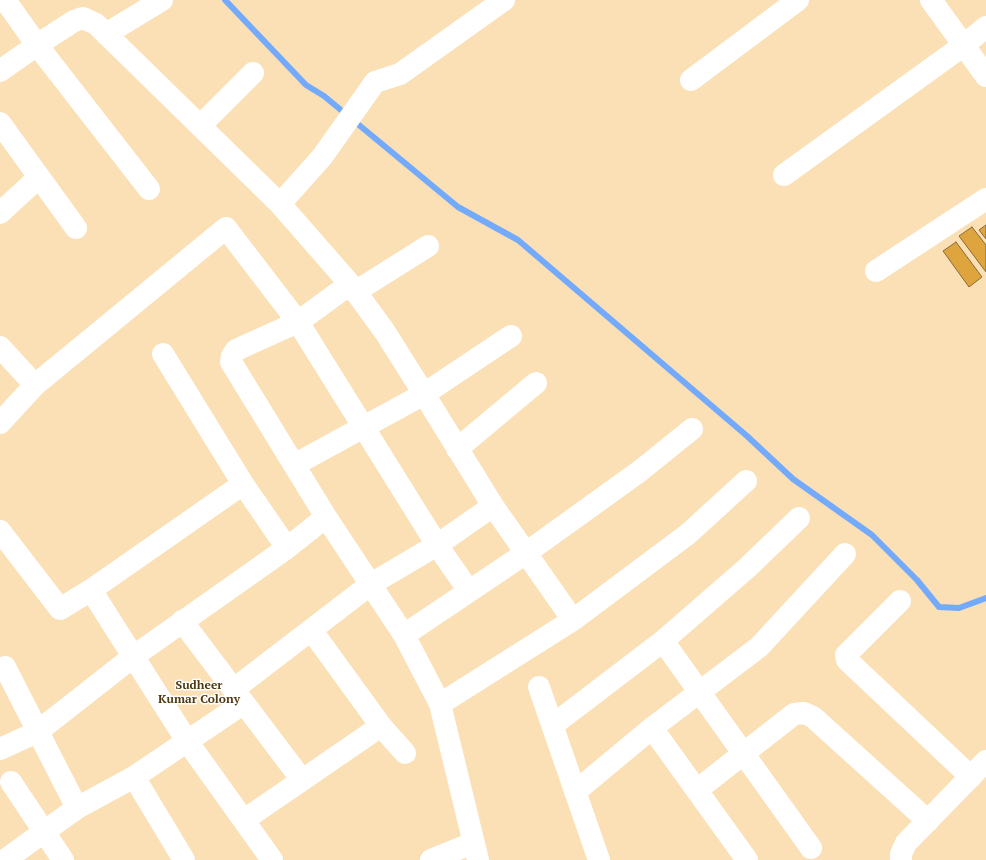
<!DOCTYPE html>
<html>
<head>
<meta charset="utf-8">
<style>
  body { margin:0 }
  canvas { display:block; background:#fbdfb5 }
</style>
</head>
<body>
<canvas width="986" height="860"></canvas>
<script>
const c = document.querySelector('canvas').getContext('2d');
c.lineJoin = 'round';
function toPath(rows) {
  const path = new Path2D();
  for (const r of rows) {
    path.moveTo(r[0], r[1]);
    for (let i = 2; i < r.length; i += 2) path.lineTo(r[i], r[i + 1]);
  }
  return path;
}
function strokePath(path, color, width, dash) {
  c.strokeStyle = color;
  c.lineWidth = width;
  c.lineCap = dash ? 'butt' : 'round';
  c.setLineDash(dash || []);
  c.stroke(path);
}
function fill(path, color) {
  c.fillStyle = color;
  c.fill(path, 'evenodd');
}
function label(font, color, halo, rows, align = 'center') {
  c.font = font + ' "PT Serif",serif';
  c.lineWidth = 3;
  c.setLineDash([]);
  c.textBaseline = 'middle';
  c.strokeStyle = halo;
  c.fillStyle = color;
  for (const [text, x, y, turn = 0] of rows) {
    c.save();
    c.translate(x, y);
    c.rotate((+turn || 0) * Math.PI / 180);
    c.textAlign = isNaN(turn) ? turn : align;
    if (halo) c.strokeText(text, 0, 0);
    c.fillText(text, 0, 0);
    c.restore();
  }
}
strokePath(toPath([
  [225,0,306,85,324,96,458,207,518,240,747,436,793,479,872,535,917,580,939,607,959,608,986,598]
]), '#74aafc', 6);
const building = toPath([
  [986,225,986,239,979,230,986,225],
  [972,227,986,245,986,272,959,236,972,227],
  [956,242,982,277,969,287,943,251,956,242]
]);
fill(building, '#dea53f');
strokePath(building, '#896a37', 1);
strokePath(toPath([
  [5,0,37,45,74,21,83,18,96,24,280,204],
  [504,0,400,74,375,82,322,157,280,204,350,284,385,332,424,394,511,336],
  [931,0,986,76],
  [106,34,162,0],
  [0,71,37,45,149,189],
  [691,80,798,0],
  [0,123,76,228],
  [200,126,253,73],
  [784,175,964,45,986,27],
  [0,213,39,177],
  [876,271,986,199],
  [350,284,298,322,236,350,232,356,231,362,326,517,404,635,440,704,478,860],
  [355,292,428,246],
  [0,347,35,385],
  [163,354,243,484,287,548],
  [0,423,35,385,226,228,298,322,437,545,469,591],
  [457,449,536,383],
  [294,465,424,394,493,506,573,620],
  [243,484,91,590,187,741,272,860],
  [0,531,60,609,91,590],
  [900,601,846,655,847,660,971,777],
  [182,621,302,780],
  [404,635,526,553,640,471,692,429],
  [663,641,747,568,799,518],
  [0,670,5,667,77,808],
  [539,687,599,860],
  [234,689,371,584,437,545,493,506],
  [440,704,573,620,688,534,746,481],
  [553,725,663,641,811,848],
  [381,726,405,753],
  [652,728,747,860],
  [0,749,37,732,134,656,287,548,326,517],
  [134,777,184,860],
  [11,782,63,860],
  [697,790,794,714,804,713,813,717,928,821],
  [575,792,652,728,759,647,845,554],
  [244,820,381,726,312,631],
  [5,860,77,808,134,777,244,703],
  [431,860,473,843],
  [901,860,901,854,906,843,986,761]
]), '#fff', 22);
label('bold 12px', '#503a12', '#fff', [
  ["Sudheer",199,686],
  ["Kumar Colony",199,700]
]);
</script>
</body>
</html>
